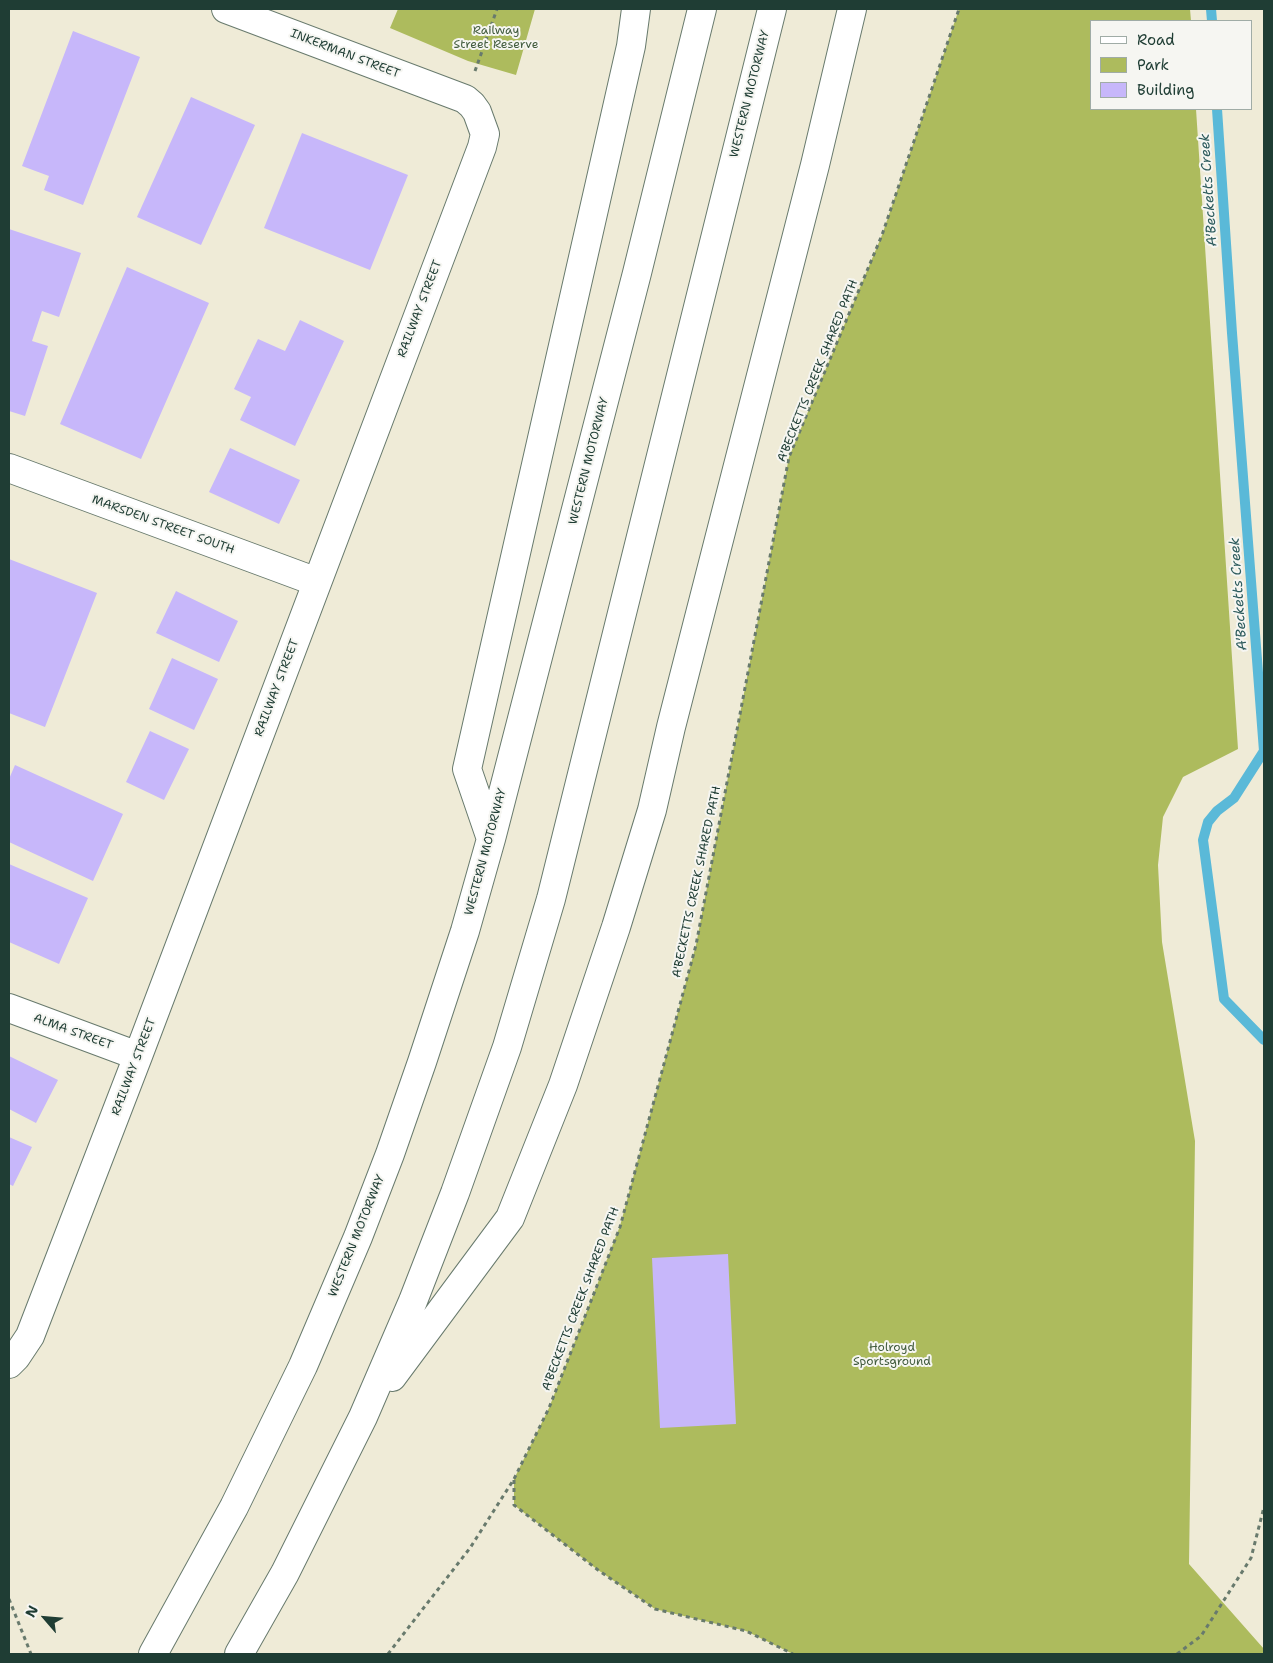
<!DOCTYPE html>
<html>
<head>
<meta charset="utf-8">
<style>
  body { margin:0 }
  #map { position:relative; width:1273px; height:1663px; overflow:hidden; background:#efebd7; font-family:"Shantell Sans",sans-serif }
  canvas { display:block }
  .frame { position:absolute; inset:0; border:10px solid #1f3d34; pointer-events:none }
  .legend { position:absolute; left:1090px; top:20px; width:162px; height:90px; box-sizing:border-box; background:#f6f6f2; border:1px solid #a0aca6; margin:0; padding:6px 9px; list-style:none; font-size:15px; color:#1f3d34 }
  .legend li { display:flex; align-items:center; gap:10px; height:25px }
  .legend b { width:25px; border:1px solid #a0aca6 }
  .north { position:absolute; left:20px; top:1593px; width:50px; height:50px; -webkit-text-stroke:4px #f6f6f2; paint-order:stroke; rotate:297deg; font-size:14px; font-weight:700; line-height:20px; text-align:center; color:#1f3d34 }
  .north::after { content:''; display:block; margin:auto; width:18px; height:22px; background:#1f3d34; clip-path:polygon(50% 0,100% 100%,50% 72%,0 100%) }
</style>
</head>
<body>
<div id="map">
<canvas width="1273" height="1663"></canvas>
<div class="frame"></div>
<ul class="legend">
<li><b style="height:6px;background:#fff"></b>Road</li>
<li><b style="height:14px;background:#adbb5d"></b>Park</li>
<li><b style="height:14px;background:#c7b7fa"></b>Building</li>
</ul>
<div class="north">N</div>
</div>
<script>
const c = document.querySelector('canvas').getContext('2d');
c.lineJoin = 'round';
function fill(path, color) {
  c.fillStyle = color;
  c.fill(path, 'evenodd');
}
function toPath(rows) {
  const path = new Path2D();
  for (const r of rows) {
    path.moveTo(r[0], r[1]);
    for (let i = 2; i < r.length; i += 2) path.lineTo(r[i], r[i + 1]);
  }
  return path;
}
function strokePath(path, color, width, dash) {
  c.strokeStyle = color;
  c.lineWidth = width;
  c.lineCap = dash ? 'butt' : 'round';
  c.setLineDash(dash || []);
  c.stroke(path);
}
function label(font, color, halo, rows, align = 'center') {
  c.font = font + ' "Shantell Sans",sans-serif';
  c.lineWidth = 4;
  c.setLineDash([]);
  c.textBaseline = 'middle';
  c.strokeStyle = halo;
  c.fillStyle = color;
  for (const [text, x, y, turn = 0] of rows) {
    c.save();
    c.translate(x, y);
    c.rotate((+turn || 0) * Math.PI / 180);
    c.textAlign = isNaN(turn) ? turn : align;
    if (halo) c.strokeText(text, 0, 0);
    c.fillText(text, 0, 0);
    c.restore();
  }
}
fill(toPath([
  [398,9,535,9,516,75,468,61,390,28],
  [959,9,1190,9,1191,21,1092,21,1092,109,1196,109,1238,749,1183,777,1163,817,1158,865,1162,942,1195,1141,1189,1564,1264,1649,1264,1654,793,1654,746,1631,655,1609,598,1570,514,1505,514,1479,549,1408,620,1226,696,945,789,457,882,235]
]), '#adbb5d');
strokePath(toPath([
  [1211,9,1212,21],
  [1217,109,1232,333,1264,751,1234,798,1217,811,1208,822,1203,840,1224,999,1264,1040]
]), '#5ab9d8', 10);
fill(toPath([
  [73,31,140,57,83,205,44,190,49,176,22,166],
  [191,97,255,125,201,245,137,217],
  [302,133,408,175,370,270,264,228],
  [9,229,81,253,59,317,42,311,32,341,48,346,25,416,9,411],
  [127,267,209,303,141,459,60,424],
  [300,320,344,341,295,446,240,420,251,397,234,389,258,339,285,351],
  [230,448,300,480,279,524,209,492],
  [9,559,97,593,45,727,9,713],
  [176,591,238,621,219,662,156,633],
  [172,658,218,679,194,730,149,709],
  [150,731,189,749,164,800,126,782],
  [15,765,123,814,93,881,9,842,9,779],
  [9,864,88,898,59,964,9,942],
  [9,1056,58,1080,36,1123,9,1109],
  [9,1137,32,1147,13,1186,9,1184],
  [728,1254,736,1424,660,1428,652,1258]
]), '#c7b7fa');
const minor = toPath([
  [9,468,317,582],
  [9,1008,138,1056],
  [9,1364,16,1357,30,1336,138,1056,482,147,485,134,477,112,472,105,465,99,226,9]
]);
const highway = toPath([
  [491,839,467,769,631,46,636,9],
  [392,1377,510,1218,563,1085,616,927,652,810,671,727,815,165,852,9],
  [153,1654,234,1507,303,1366,358,1237,390,1154,422,1062,465,931,491,839,637,273,702,9],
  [239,1654,285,1573,363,1417,413,1301,455,1193,507,1047,551,899,772,9]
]);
strokePath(minor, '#687a6d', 30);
strokePath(highway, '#687a6d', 30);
strokePath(toPath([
  [475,71,497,9],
  [514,1480,514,1505,598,1570,655,1609,746,1631,793,1654],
  [9,1599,31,1654],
  [388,1654,470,1548,514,1479,549,1408,620,1227,696,945,789,457,882,235,959,9],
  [1177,1654,1201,1636,1251,1558,1264,1507]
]), '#687a6d', 3, [4, 4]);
strokePath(minor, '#fff', 28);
strokePath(highway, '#fff', 28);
label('12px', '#425c3e', '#f6f6f2', [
  ["Railway",496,31],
  ["Street Reserve",496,45],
  ["Holroyd",892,1348],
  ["Sportsground",892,1362]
]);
label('12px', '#1f3d34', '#f6f6f2', [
  ["INKERMAN STREET",345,54,21],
  ["WESTERN MOTORWAY",750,94,-76],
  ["RAILWAY STREET",420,309,-69],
  ["A'BECKETTS CREEK SHARED PATH",818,371,-68],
  ["WESTERN MOTORWAY",589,461,-76],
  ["MARSDEN STREET SOUTH",163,525,20],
  ["RAILWAY STREET",277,688,-69],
  ["WESTERN MOTORWAY",486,852,-75],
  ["A'BECKETTS CREEK SHARED PATH",697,882,-78],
  ["ALMA STREET",73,1032,20],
  ["RAILWAY STREET",134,1067,-69],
  ["WESTERN MOTORWAY",357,1236,-68],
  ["A'BECKETTS CREEK SHARED PATH",581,1299,-69]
]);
label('italic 14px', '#2e5c5d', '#f6f6f2', [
  ["A'Becketts Creek",1209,190,-94],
  ["A'Becketts Creek",1239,594,-94]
]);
</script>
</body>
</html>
